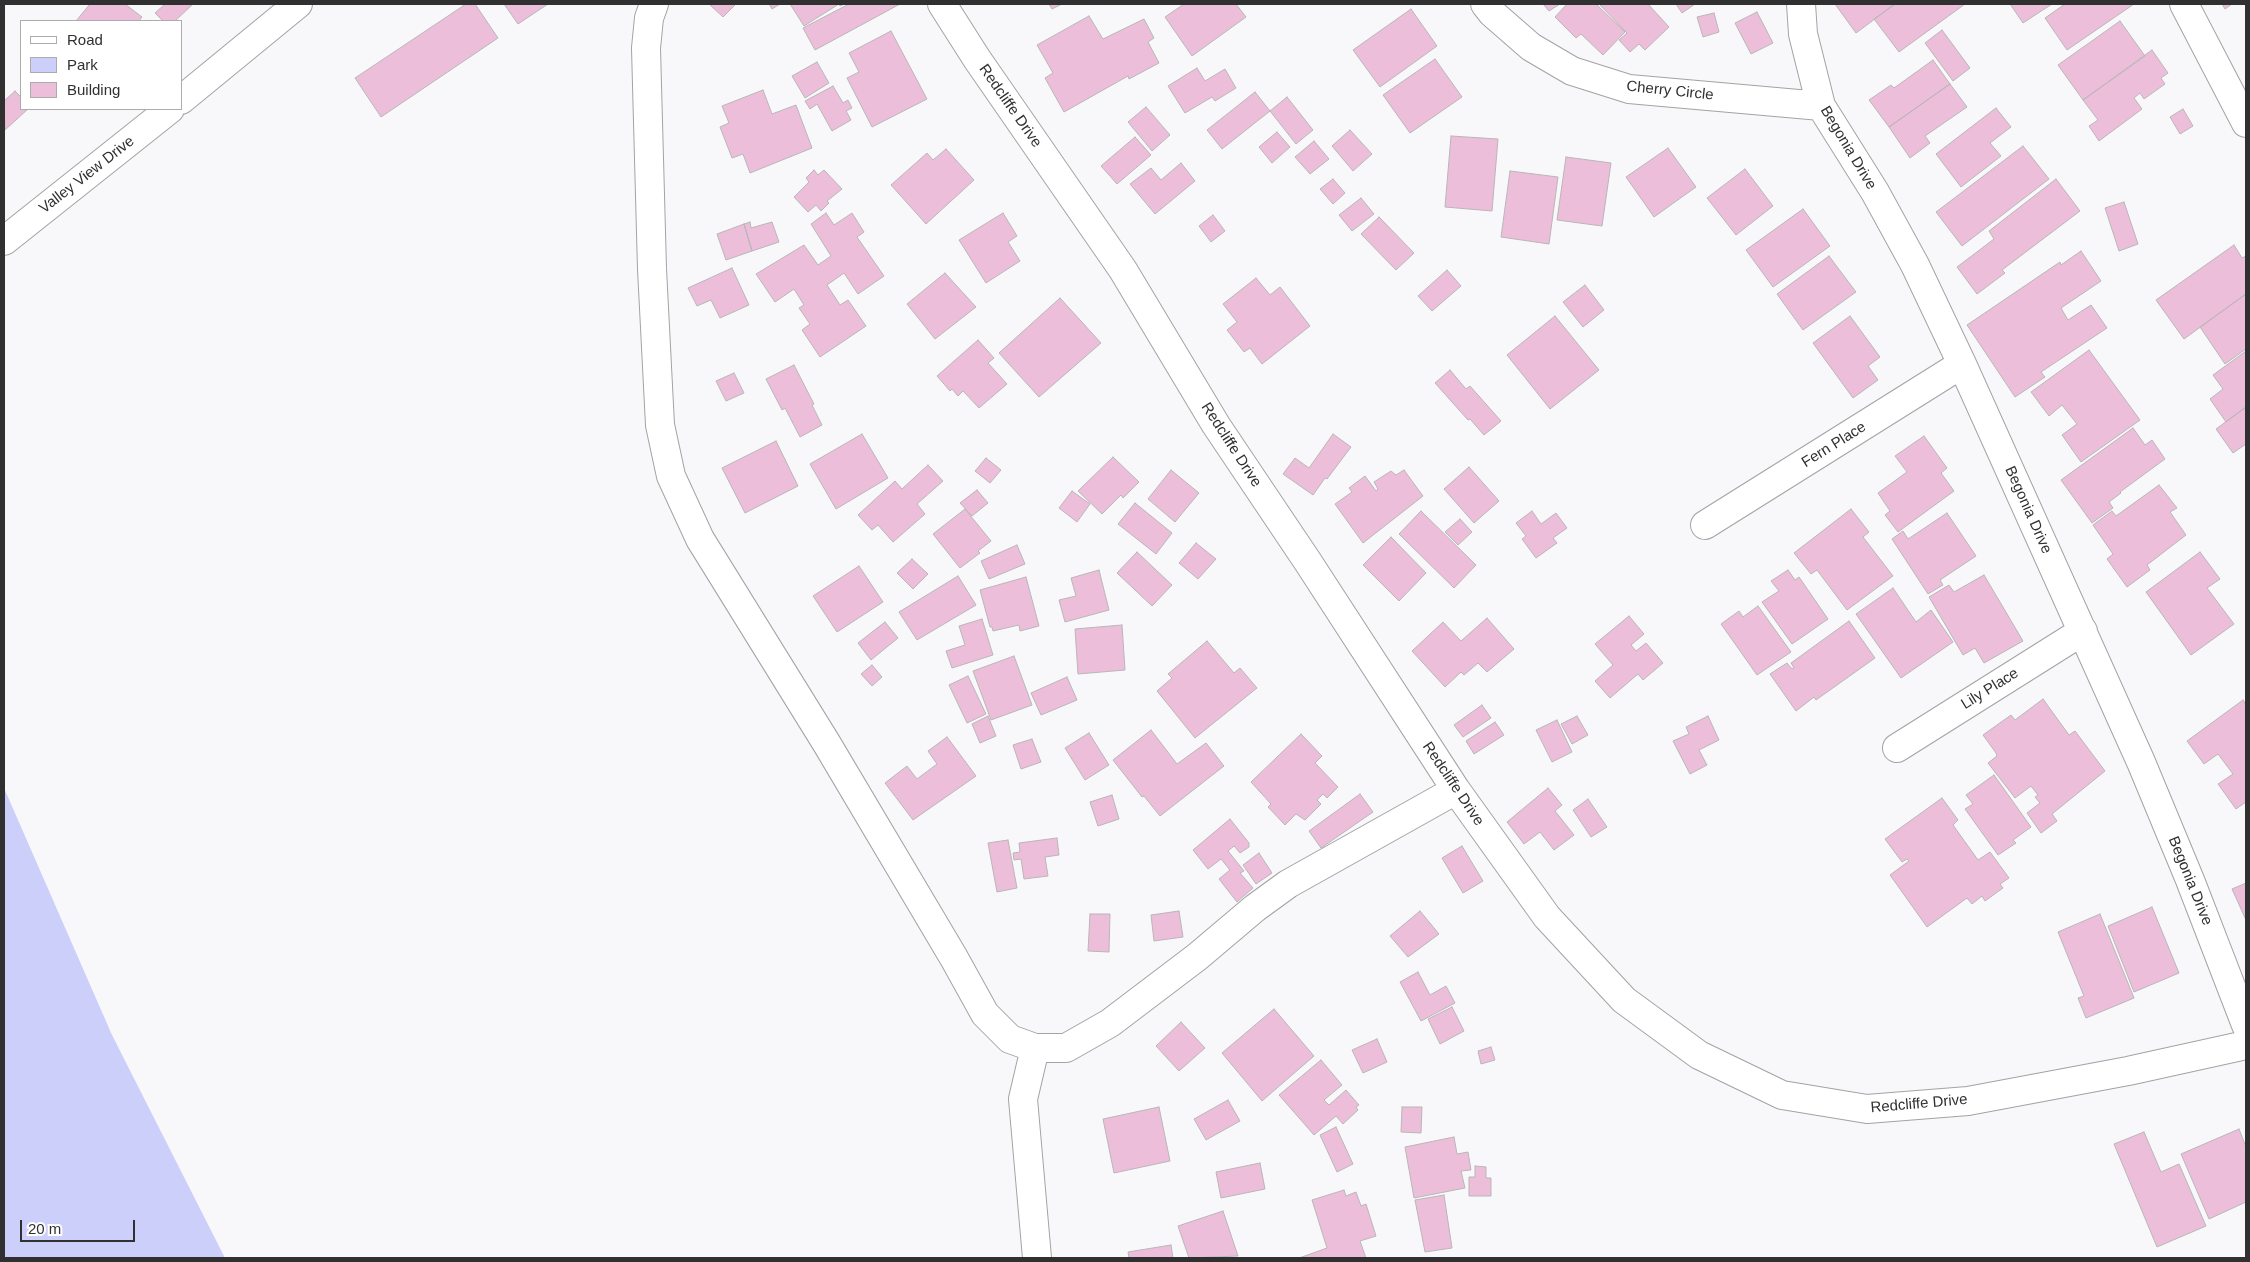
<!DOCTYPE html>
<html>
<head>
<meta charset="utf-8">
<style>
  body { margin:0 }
  #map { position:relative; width:2250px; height:1262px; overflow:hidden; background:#f8f8fa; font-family:Helvetica,sans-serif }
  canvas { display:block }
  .frame { position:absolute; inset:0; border:5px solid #303031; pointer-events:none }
  .legend { position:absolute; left:20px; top:20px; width:162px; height:90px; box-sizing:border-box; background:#fff; border:1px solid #acacad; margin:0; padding:6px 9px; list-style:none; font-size:15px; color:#303031 }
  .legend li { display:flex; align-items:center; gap:10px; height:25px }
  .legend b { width:25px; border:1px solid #acacad }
  .scale { position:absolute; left:20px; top:1220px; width:115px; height:22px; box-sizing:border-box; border:2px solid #303031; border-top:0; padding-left:6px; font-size:15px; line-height:18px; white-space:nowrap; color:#303031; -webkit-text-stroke:4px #fff; paint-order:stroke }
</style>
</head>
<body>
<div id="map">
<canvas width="2250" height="1262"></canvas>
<div class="frame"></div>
<ul class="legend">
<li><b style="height:6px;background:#fff"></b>Road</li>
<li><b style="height:14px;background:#cdcffb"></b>Park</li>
<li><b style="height:14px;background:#edbed9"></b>Building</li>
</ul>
<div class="scale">20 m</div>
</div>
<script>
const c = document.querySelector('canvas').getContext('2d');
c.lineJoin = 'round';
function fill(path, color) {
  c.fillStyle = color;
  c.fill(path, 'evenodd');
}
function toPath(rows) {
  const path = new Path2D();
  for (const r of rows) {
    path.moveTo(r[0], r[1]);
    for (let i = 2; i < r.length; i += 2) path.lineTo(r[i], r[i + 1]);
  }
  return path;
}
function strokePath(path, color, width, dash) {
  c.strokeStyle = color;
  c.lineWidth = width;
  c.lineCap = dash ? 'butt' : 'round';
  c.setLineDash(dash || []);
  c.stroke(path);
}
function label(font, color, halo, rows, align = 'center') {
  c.font = font + ' Helvetica,sans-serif';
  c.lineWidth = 4;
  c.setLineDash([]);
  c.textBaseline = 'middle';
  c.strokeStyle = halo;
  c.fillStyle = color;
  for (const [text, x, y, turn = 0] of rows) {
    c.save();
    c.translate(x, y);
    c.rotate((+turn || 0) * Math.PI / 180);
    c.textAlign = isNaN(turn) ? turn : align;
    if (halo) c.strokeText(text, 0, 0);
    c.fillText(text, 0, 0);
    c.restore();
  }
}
fill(toPath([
  [4,788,112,1035,225,1258,4,1258]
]), '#cdcffb');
const building = toPath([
  [90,4,125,4,142,17,139,21,76,21,90,4],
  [165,4,193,4,175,21,163,21,155,13,165,4],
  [466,4,475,4,498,38,381,117,355,78,466,4],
  [504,4,548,4,518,24,504,4],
  [709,4,736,4,723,17,709,4],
  [769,4,780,4,772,9,769,4],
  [790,4,844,4,840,6,839,4,804,26,790,4],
  [849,4,900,4,815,50,803,28,849,4],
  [1049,4,1062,4,1052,9,1049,4],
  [1184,4,1236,4,1246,17,1192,56,1165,17,1184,4],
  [1543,4,1560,4,1549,11,1543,4],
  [1567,4,1596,4,1625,32,1603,55,1581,34,1576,38,1555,17,1567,4],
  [1599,4,1648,4,1669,27,1645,50,1639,44,1630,52,1619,40,1627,33,1599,4],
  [1676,4,1695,4,1682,13,1676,4],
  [1835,4,1895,4,1856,33,1835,4],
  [1895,4,1965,4,1899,52,1874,19,1895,4],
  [2010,4,2052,4,2023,23,2010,4],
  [2065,4,2134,4,2067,50,2045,18,2065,4],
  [2222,4,2232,4,2225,9,2222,4],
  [1411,9,1437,46,1380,87,1353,50,1411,9],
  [1757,12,1773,43,1751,54,1735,23,1757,12],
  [1714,13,1719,32,1703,37,1697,17,1714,13],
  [1089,16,1103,39,1144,19,1154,38,1148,42,1159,63,1129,79,1128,76,1064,112,1045,78,1053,73,1037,45,1089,16],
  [2120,21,2145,56,2083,100,2058,65,2120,21],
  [1942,30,1970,68,1953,81,1925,43,1942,30],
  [891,31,927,99,872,127,847,78,859,72,849,53,891,31],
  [2152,50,2168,73,2161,78,2165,84,2144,99,2140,93,2134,98,2142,109,2099,141,2089,126,2098,120,2083,100,2152,50],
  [1435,59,1462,97,1410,133,1383,95,1435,59],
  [1933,60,1950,84,1889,127,1869,100,1891,85,1894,88,1933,60],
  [817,62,829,83,805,98,792,76,817,62],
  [1197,68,1205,81,1225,69,1236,88,1215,101,1212,97,1185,113,1168,86,1197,68],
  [1950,84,1967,107,1925,136,1930,143,1910,158,1889,127,1950,84],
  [833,86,843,103,848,100,852,108,846,111,851,120,832,131,817,104,810,109,805,101,833,86],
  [763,90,772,114,796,105,812,148,750,173,743,154,732,158,720,127,729,123,722,106,763,90],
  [15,91,21,97,21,109,28,109,5,130,4,101,15,91],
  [1255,92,1270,111,1222,149,1207,130,1255,92],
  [1287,97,1313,130,1296,144,1270,111,1287,97],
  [1146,107,1170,135,1152,151,1128,122,1146,107],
  [1996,108,2011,127,1990,143,2001,156,1961,187,1936,154,1996,108],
  [2183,109,2193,126,2180,134,2170,117,2183,109],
  [1350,130,1372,154,1353,171,1332,146,1350,130],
  [1277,132,1290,147,1272,163,1259,147,1277,132],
  [1451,136,1498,139,1492,211,1445,207,1451,136],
  [1135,137,1151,155,1117,184,1101,166,1135,137],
  [1314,141,1329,159,1310,174,1295,157,1314,141],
  [2023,146,2049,179,1962,246,1936,212,2023,146],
  [1668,148,1696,187,1654,217,1626,177,1668,148],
  [946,149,974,180,926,224,891,185,927,153,933,160,946,149],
  [1566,157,1611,163,1602,226,1557,220,1566,157],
  [1181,163,1195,181,1155,214,1130,184,1151,168,1161,180,1181,163],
  [1745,169,1773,206,1736,235,1707,198,1745,169],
  [814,170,818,175,824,170,842,189,827,201,829,203,821,211,816,205,808,212,794,197,809,182,806,178,814,170],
  [1510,171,1558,177,1549,244,1501,237,1510,171],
  [1333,179,1345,193,1333,204,1320,189,1333,179],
  [2056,179,2080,211,2002,270,2005,273,1977,294,1957,267,1994,239,1989,231,2056,179],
  [1361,198,1374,214,1352,231,1339,215,1361,198],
  [2124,202,2138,244,2119,251,2105,208,2124,202],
  [1803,209,1830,246,1773,287,1746,250,1803,209],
  [826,213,834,225,852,213,864,232,857,237,884,276,858,294,844,273,827,285,840,305,848,300,866,326,820,357,802,330,810,324,799,308,804,305,794,289,775,302,756,274,804,245,818,265,831,256,811,224,826,213],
  [1003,213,1017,236,1008,242,1020,261,986,283,959,240,1003,213],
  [1213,215,1225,231,1211,242,1199,226,1213,215],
  [1379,217,1414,253,1396,270,1361,234,1379,217],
  [750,222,751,228,772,222,779,242,752,251,744,224,750,222],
  [744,224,752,251,726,260,717,234,744,224],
  [2234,245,2242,258,2246,256,2246,294,2184,339,2156,300,2234,245],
  [2081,251,2101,281,2061,308,2068,320,2091,305,2107,328,2041,372,2045,377,2015,397,1967,325,2060,262,2061,265,2081,251],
  [1829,256,1856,292,1803,330,1777,294,1829,256],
  [732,268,749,305,720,318,711,300,697,306,688,288,732,268],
  [1447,270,1461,286,1432,311,1418,296,1447,270],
  [945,273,976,307,935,339,907,304,945,273],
  [1256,278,1270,295,1280,287,1310,326,1262,364,1250,348,1244,352,1227,330,1237,322,1223,304,1256,278],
  [1585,285,1604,310,1583,327,1563,302,1585,285],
  [2246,294,2246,349,2225,364,2200,327,2246,294],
  [1060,298,1101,343,1039,397,999,353,1060,298],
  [1555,316,1599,370,1550,409,1507,355,1555,316],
  [1850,316,1880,357,1868,366,1878,380,1853,398,1813,343,1850,316],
  [978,340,994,358,988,363,1007,384,979,408,963,391,958,396,952,389,950,391,937,376,978,340],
  [2089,350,2140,420,2081,462,2062,435,2077,424,2062,405,2049,416,2031,392,2089,350],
  [2246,351,2246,407,2226,422,2210,399,2223,389,2213,375,2246,351],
  [794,365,814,404,812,405,822,425,800,437,785,408,782,410,766,379,794,365],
  [1450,370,1466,389,1470,386,1501,421,1484,435,1470,419,1468,420,1435,383,1450,370],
  [734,373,744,393,726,401,716,381,734,373],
  [2246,407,2246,444,2233,453,2216,429,2246,407],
  [2133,428,2145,445,2152,440,2165,459,2120,492,2121,493,2109,502,2113,508,2092,523,2061,480,2133,428],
  [862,434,888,478,836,509,810,464,862,434],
  [1333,434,1351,447,1327,479,1325,478,1313,495,1283,474,1295,458,1309,468,1333,434],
  [1924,436,1947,468,1941,473,1954,491,1898,532,1885,515,1890,511,1878,493,1907,472,1895,456,1924,436],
  [776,441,798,486,745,513,722,468,776,441],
  [1113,457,1139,482,1123,498,1121,495,1102,514,1078,491,1113,457],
  [986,458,1001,470,990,483,975,471,986,458],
  [928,465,943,481,917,504,925,514,893,542,878,525,872,530,858,515,895,481,902,489,928,465],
  [1469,467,1499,501,1474,523,1444,489,1469,467],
  [1171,470,1199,493,1175,522,1148,499,1171,470],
  [1404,470,1423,496,1363,543,1335,504,1352,492,1349,488,1365,476,1376,491,1378,489,1374,482,1391,471,1396,475,1404,470],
  [2159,485,2177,508,2170,512,2186,535,2147,565,2150,570,2127,587,2107,559,2113,554,2093,525,2112,511,2116,516,2159,485],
  [977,490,988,503,972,516,960,503,977,490],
  [1072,491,1090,504,1077,522,1059,508,1072,491],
  [1135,503,1172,533,1156,554,1118,524,1135,503],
  [965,509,991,541,978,551,980,553,960,568,933,534,965,509],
  [1851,509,1869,532,1863,537,1893,576,1847,610,1817,570,1811,574,1794,553,1851,509],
  [1421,511,1476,565,1454,588,1399,534,1421,511],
  [1532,511,1541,524,1556,513,1567,528,1553,538,1557,543,1536,558,1522,539,1526,536,1516,523,1532,511],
  [1947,513,1976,556,1940,580,1943,585,1928,594,1892,539,1903,531,1908,539,1947,513],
  [1460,519,1472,532,1458,545,1445,532,1460,519],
  [1391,537,1426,573,1399,601,1363,565,1391,537],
  [1196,543,1216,559,1198,579,1179,563,1196,543],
  [1017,545,1025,564,989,579,981,561,1017,545],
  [1137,552,1172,585,1152,606,1117,573,1137,552],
  [2200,552,2220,579,2207,588,2234,624,2191,655,2146,592,2200,552],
  [912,559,928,574,913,589,897,573,912,559],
  [859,566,883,602,837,632,813,596,859,566],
  [1099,570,1109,610,1065,622,1059,600,1076,596,1071,578,1099,570],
  [1788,570,1795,580,1799,577,1828,619,1792,644,1762,602,1779,591,1771,581,1788,570],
  [1984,575,2023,641,1984,663,1975,648,1963,655,1929,597,1949,585,1954,592,1984,575],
  [958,576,976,605,917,640,899,612,958,576],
  [1026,577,1039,626,1020,631,1019,625,993,631,992,627,990,627,980,590,1026,577],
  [1893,588,1916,622,1931,610,1953,642,1901,678,1856,614,1893,588],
  [1758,606,1791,652,1757,675,1721,624,1739,611,1743,617,1758,606],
  [1629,616,1644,634,1631,645,1636,651,1646,643,1663,663,1643,680,1638,674,1610,698,1595,681,1613,665,1595,644,1629,616],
  [1487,618,1514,649,1487,672,1478,663,1464,675,1461,672,1445,687,1412,651,1443,622,1461,641,1487,618],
  [982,619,993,655,952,668,946,651,965,645,959,626,982,619],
  [1849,621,1875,658,1816,700,1814,697,1796,711,1770,674,1787,663,1792,669,1794,668,1791,663,1849,621],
  [885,622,898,638,871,660,858,643,885,622],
  [1122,625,1125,670,1078,674,1075,629,1122,625],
  [1207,641,1234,673,1240,668,1257,688,1195,738,1157,691,1172,678,1168,674,1207,641],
  [1014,656,1032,705,991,720,973,671,1014,656],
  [872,665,882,677,872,686,861,674,872,665],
  [968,676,986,714,967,723,949,685,968,676],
  [1067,677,1077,700,1041,715,1031,693,1067,677],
  [2043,699,2069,735,2075,731,2105,771,2052,814,2057,821,2041,833,2027,813,2040,803,2035,797,2038,795,2031,786,2015,798,1988,763,1997,756,1996,753,1983,735,2011,715,2015,720,2043,699],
  [2243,700,2246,705,2246,802,2236,809,2218,784,2233,774,2218,754,2204,764,2187,741,2243,700],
  [1482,705,1491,718,1463,737,1454,725,1482,705],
  [988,716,996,736,980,743,972,724,988,716],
  [1577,716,1588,735,1572,744,1561,724,1577,716],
  [1708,716,1719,740,1699,750,1707,765,1690,774,1673,741,1689,734,1686,727,1708,716],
  [1557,720,1572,752,1552,762,1536,730,1557,720],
  [1495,722,1504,735,1474,754,1466,741,1495,722],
  [1151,730,1177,764,1206,743,1224,766,1160,816,1144,796,1142,797,1113,760,1151,730],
  [1089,733,1109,765,1085,780,1065,748,1089,733],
  [1301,734,1322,756,1315,763,1338,787,1327,798,1323,794,1317,800,1321,804,1305,820,1296,814,1285,825,1268,807,1271,804,1251,782,1301,734],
  [947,737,976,776,913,820,885,783,907,766,917,779,937,764,928,751,947,737],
  [1032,739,1041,762,1021,769,1013,745,1032,739],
  [1994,775,2031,827,2013,840,2016,843,1998,855,1965,809,1973,804,1966,795,1994,775],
  [1548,788,1562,805,1555,811,1574,835,1554,850,1540,832,1524,844,1507,822,1548,788],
  [1360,794,1373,812,1321,848,1309,831,1360,794],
  [1112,795,1119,819,1098,826,1090,802,1112,795],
  [1942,798,1958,820,1953,825,1978,860,1990,852,2009,878,2000,884,2003,888,1985,901,1982,896,1972,904,1967,898,1927,927,1890,875,1909,861,1907,859,1902,862,1885,839,1942,798],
  [1588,799,1607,827,1591,837,1573,810,1588,799],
  [1230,819,1249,843,1249,847,1240,853,1234,846,1228,851,1244,871,1240,873,1253,888,1237,902,1219,879,1230,870,1221,859,1208,869,1193,850,1230,819],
  [1057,838,1059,855,1045,857,1048,876,1024,879,1021,859,1014,860,1013,853,1020,852,1019,843,1057,838],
  [1008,840,1017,888,997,892,988,843,1008,840],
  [1462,846,1483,881,1463,893,1442,858,1462,846],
  [1259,853,1272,873,1256,884,1243,865,1259,853],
  [2246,883,2246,920,2232,889,2246,883],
  [2152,907,2179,973,2134,992,2108,926,2152,907],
  [1179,911,1183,937,1154,941,1151,915,1179,911],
  [1420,911,1439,934,1408,957,1390,936,1420,911],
  [1090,914,1110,914,1109,952,1088,951,1090,914],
  [2100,914,2134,998,2086,1018,2078,998,2084,996,2058,932,2100,914],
  [1418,972,1430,995,1446,986,1455,1003,1421,1021,1400,982,1418,972],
  [1452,1007,1464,1031,1440,1044,1428,1019,1452,1007],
  [1274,1009,1314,1056,1262,1101,1222,1053,1274,1009],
  [1181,1022,1205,1048,1179,1071,1156,1046,1181,1022],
  [1377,1039,1387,1062,1363,1073,1352,1050,1377,1039],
  [1491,1047,1495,1060,1481,1064,1478,1051,1491,1047],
  [1321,1060,1342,1085,1324,1100,1329,1105,1346,1090,1359,1105,1356,1107,1358,1110,1343,1124,1336,1116,1314,1135,1279,1095,1321,1060],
  [1228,1100,1240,1121,1206,1140,1194,1119,1228,1100],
  [1159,1107,1170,1161,1114,1173,1103,1119,1159,1107],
  [1402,1107,1422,1107,1421,1133,1401,1132,1402,1107],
  [1336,1127,1353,1164,1337,1172,1320,1135,1336,1127],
  [2239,1129,2246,1147,2246,1202,2209,1219,2181,1154,2239,1129],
  [2144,1132,2161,1172,2179,1164,2206,1226,2157,1247,2114,1144,2144,1132],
  [1454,1137,1457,1154,1468,1152,1471,1170,1461,1171,1465,1188,1414,1198,1405,1147,1454,1137],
  [1260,1163,1265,1189,1221,1198,1216,1172,1260,1163],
  [1475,1166,1486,1167,1486,1178,1491,1178,1491,1196,1469,1196,1469,1177,1475,1177,1475,1166],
  [1344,1190,1346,1196,1356,1192,1361,1206,1366,1204,1376,1236,1360,1241,1366,1258,1299,1258,1327,1248,1312,1200,1344,1190],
  [1444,1195,1452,1248,1425,1252,1415,1200,1444,1195],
  [1223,1211,1238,1256,1189,1258,1178,1226,1223,1211],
  [1171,1245,1173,1258,1129,1258,1128,1252,1171,1245]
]);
fill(building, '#edbed9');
strokePath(building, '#b8b6b7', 1);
const street = toPath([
  [654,4,649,18,646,48,652,269,660,425,671,476,700,539,827,744,954,958,985,1014,1010,1039,1035,1048,1066,1048,1110,1023,1197,957,1255,908,1288,884,1456,790],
  [942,4,977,59,1123,270,1216,425,1308,562,1456,790,1547,917,1624,1000,1699,1055,1782,1095,1867,1109,1968,1101,2128,1071,2246,1045],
  [1485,4,1492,13,1531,47,1572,71,1629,89,1821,106],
  [1801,4,1803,34,1821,106,1875,192,1915,265,1962,364,2141,762,2190,880,2246,1025],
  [2184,4,2246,123],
  [181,100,298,4],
  [4,241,170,109],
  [1705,525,1962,364],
  [1897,748,2083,631],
  [1035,1048,1023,1099,1037,1258]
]);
strokePath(street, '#a3a3a5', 30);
strokePath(street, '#fff', 28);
label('15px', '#303031', '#fff', [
  ["Cherry Circle",1670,91,6],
  ["Redcliffe Drive",1010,106,55],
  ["Begonia Drive",1848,148,59],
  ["Valley View Drive",87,175,-38],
  ["Redcliffe Drive",1231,445,57],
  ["Fern Place",1834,445,-32],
  ["Begonia Drive",2028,510,66],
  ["Lily Place",1990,689,-32],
  ["Redcliffe Drive",1453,784,56],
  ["Begonia Drive",2190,881,68],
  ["Redcliffe Drive",1919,1104,-5]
]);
</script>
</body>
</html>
